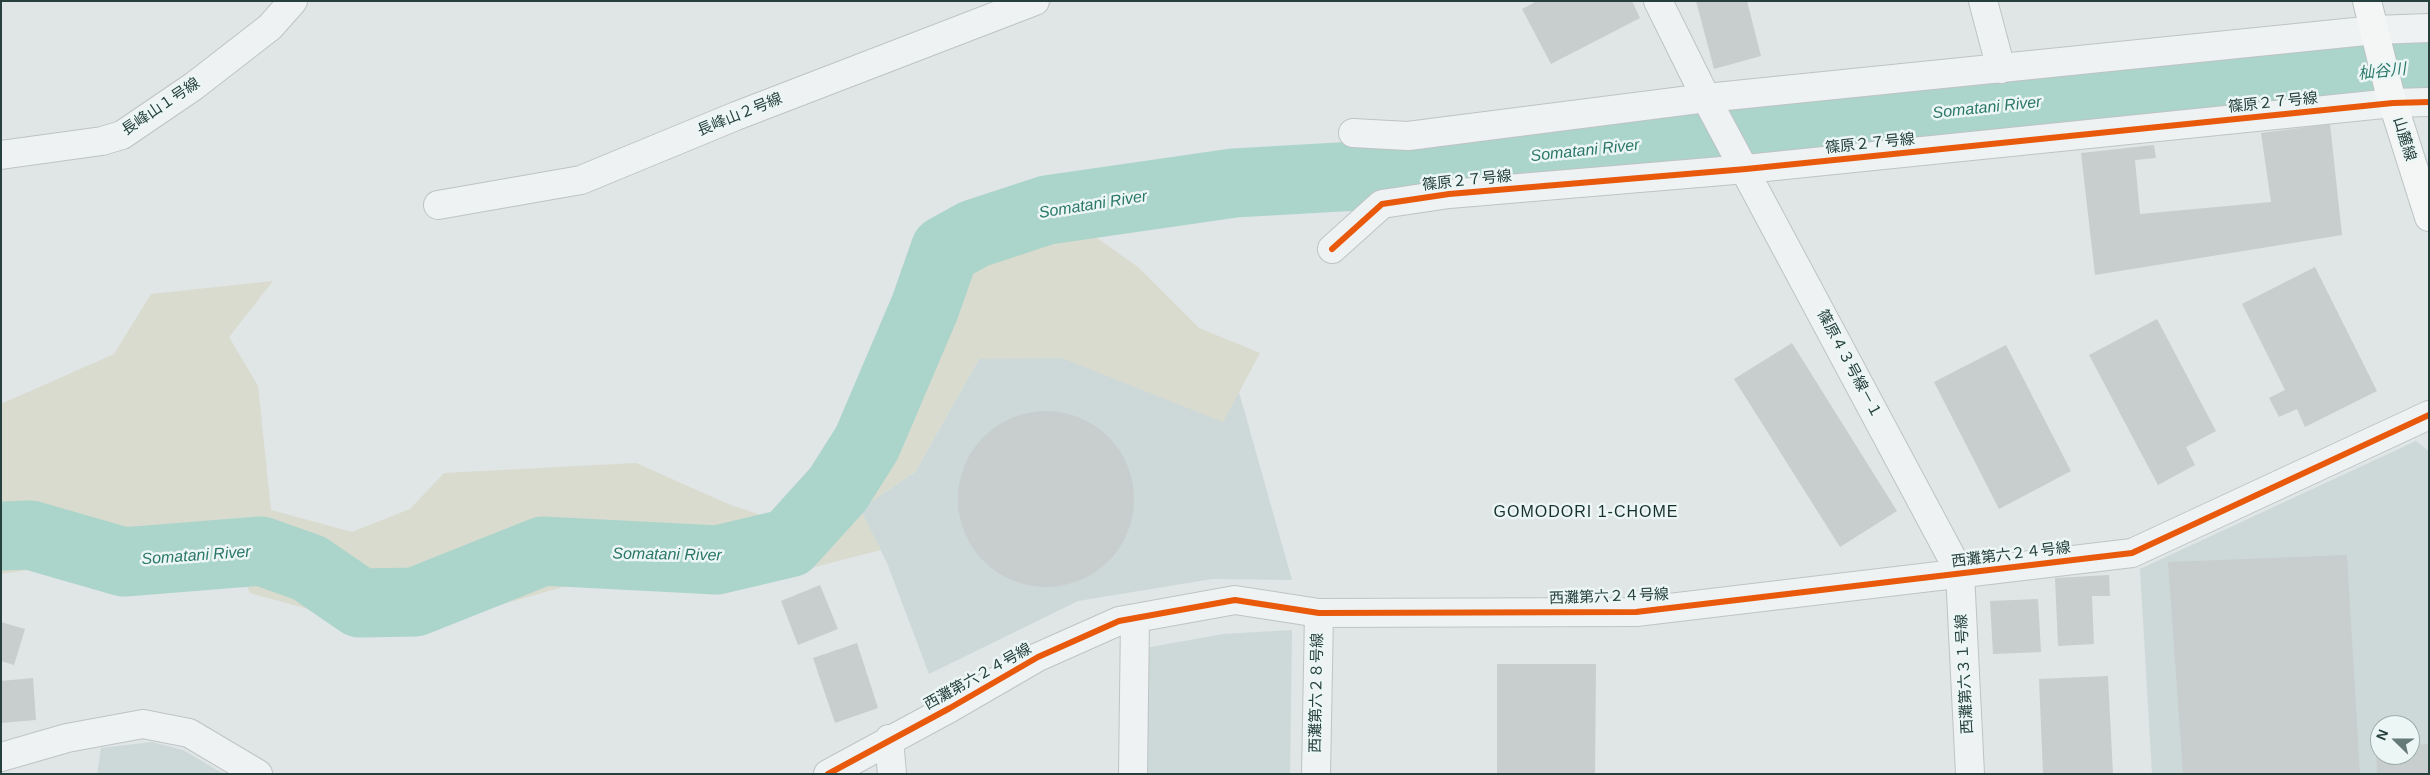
<!DOCTYPE html>
<html>
<head>
<meta charset="utf-8">
<style>
  body { margin:0 }
  #map { position:relative; width:2430px; height:775px; overflow:hidden; background:#e0e5e5; font-family:Helvetica,sans-serif }
  canvas { display:block }
  .frame { position:absolute; inset:0; border:2px solid #25403d; pointer-events:none }
  .north { position:absolute; left:2370px; top:715px; width:50px; height:50px; box-sizing:border-box; background:#ecf6f4; border:1px solid #9cadab; border-radius:50%; rotate:292deg; font-size:14px; font-weight:700; line-height:20px; text-align:center; color:#25403d }
  .north::after { content:''; display:block; margin:auto; width:18px; height:22px; background:#667a78; clip-path:polygon(50% 0,100% 100%,50% 72%,0 100%) }
</style>
</head>
<body>
<div id="map">
<canvas width="2430" height="775"></canvas>
<div class="frame"></div>
<div class="north">N</div>
</div>
<script>
const c = document.querySelector('canvas').getContext('2d');
c.lineJoin = 'round';
function fill(path, color) {
  c.fillStyle = color;
  c.fill(path, 'evenodd');
}
function toPath(rows) {
  const path = new Path2D();
  for (const r of rows) {
    if (r.length === 3) {
      path.moveTo(r[0] + r[2], r[1]);
      path.arc(r[0], r[1], r[2], 0, 2 * Math.PI);
      continue;
    }
    path.moveTo(r[0], r[1]);
    for (let i = 2; i < r.length; i += 2) path.lineTo(r[i], r[i + 1]);
  }
  return path;
}
function strokePath(path, color, width, dash) {
  c.strokeStyle = color;
  c.lineWidth = width;
  c.lineCap = dash ? 'butt' : 'round';
  c.setLineDash(dash || []);
  c.stroke(path);
}
function label(font, color, halo, rows, align = 'center') {
  c.font = font + ' Helvetica,"Noto Sans JP",sans-serif';
  c.lineWidth = 5;
  c.setLineDash([]);
  c.textBaseline = 'middle';
  c.strokeStyle = halo;
  c.fillStyle = color;
  for (const [text, x, y, turn = 0] of rows) {
    c.save();
    c.translate(x, y);
    c.rotate((+turn || 0) * Math.PI / 180);
    c.textAlign = isNaN(turn) ? turn : align;
    if (halo) c.strokeText(text, 0, 0);
    c.fillText(text, 0, 0);
    c.restore();
  }
}
fill(toPath([
  [1088,330,1237,385,1292,580,1212,579,1078,601,929,674,887,563,860,509,915,472,979,359],
  [2416,441,2429,451,2429,774,2152,774,2140,569],
  [2380,725,2410,725,2410,755,2380,755],
  [1292,630,1290,774,1144,774,1145,648,1223,634],
  [152,742,183,750,224,774,97,774,101,748]
]), '#cdd9d8');
fill(toPath([
  [1087,231,1138,267,1199,328,1260,353,1223,422,1062,358,979,359,915,472,860,509,881,550,713,593,584,581,398,634,250,593,225,537,163,538,158,551,1,574,1,404,114,354,151,294,273,281,229,337,258,386,271,510,352,532,410,509,444,473,636,463,728,504,782,522,834,525,880,458,871,377,909,279,972,239]
]), '#d9dbcf');
strokePath(toPath([
  [1,536,30,535,124,562,261,551,309,568,360,603,415,602,543,551,717,560,789,543,838,489,867,443,925,307,945,250,974,234,1047,210,1234,183,1357,176,1980,108,2334,77,2429,66]
]), '#abd4cb', 69);
fill(toPath([
  [1537,1,1632,1,1640,18,1551,64,1522,9],
  [1696,1,1747,1,1761,56,1714,69],
  [2330,124,2342,235,2095,275,2081,153,2154,145,2156,158,2135,160,2140,214,2271,202,2261,133],
  [2315,267,2377,391,2305,427,2297,409,2279,417,2269,398,2285,390,2242,304],
  [2157,319,2216,431,2186,447,2195,465,2158,485,2089,355],
  [1792,343,1897,511,1840,547,1734,379],
  [2006,345,2071,471,1999,509,1934,382],
  [1046,499,88],
  [2347,555,2360,774,2183,774,2168,562],
  [2109,575,2110,596,2092,596,2094,644,2058,646,2055,578],
  [820,585,838,629,798,645,781,601],
  [2038,599,2041,652,1993,654,1990,601],
  [1,622,25,629,14,665,1,661],
  [857,643,878,708,835,723,813,658],
  [1497,664,1596,664,1595,774,1497,774],
  [2108,676,2113,774,2043,774,2039,679],
  [33,678,36,720,1,723,1,681],
  [2429,744,2429,774,2377,774,2376,746,2380,746,2380,755,2410,755,2410,745]
]), '#c8cecd');
const minor = toPath([
  [1658,1,1706,98,1960,573,1970,774],
  [1983,1,2001,69],
  [1353,133,1408,136,1706,98,2375,30,2429,28],
  [1,155,102,141,122,135,194,86,270,27,293,1],
  [438,205,581,180,736,116,1035,1],
  [1332,249,1382,204,1449,194,1746,169,2393,103,2429,102],
  [889,739,892,774],
  [1,757,67,738,143,724,189,733,258,774],
  [828,774,950,708,1038,657,1119,621,1235,600,1319,613,1636,612,2132,553,2429,415],
  [1133,774,1135,619],
  [1316,774,1319,613]
]);
const primary = toPath([
  [2367,1,2390,94,2429,217]
]);
strokePath(minor, '#bec3c3', 30);
strokePath(primary, '#bbc3c3', 30);
strokePath(minor, '#eff2f2', 28);
strokePath(primary, '#f4f6f6', 28);
strokePath(toPath([
  [1332,249,1382,204,1449,194,1746,169,2393,103,2429,102],
  [828,774,950,708,1038,657,1119,621,1235,600,1319,613,1636,612,2132,553,2429,415]
]), '#e8590c', 6);
label('15px', '#25403d', '#ecf6f4', [
  ["篠原２７号線",2273,103,-6],
  ["長峰山１号線",161,107,-34],
  ["長峰山２号線",740,115,-22],
  ["山麓線",2404,139,73],
  ["篠原２７号線",1870,144,-6],
  ["篠原２７号線",1467,181,-6],
  ["篠原４３号線－１",1849,364,62],
  ["西灘第六２４号線",2011,555,-7],
  ["西灘第六２４号線",1609,597,-2],
  ["西灘第六３１号線",1965,674,-93],
  ["西灘第六２４号線",978,677,-29],
  ["西灘第六２８号線",1317,693,-89]
]);
label('italic 16px', '#2b786a', '#ecf6f4', [
  ["杣谷川",2382,72,-6],
  ["Somatani River",1987,108,-6],
  ["Somatani River",1585,151,-6],
  ["Somatani River",1093,205,-9],
  ["Somatani River",667,555,1],
  ["Somatani River",196,556,-4]
]);
c.letterSpacing = '1px';
label('16px', '#17312f', '#ecf6f4', [
  ["GOMODORI 1-CHOME",1586,513]
]);
c.letterSpacing = '0px';
</script>
</body>
</html>
